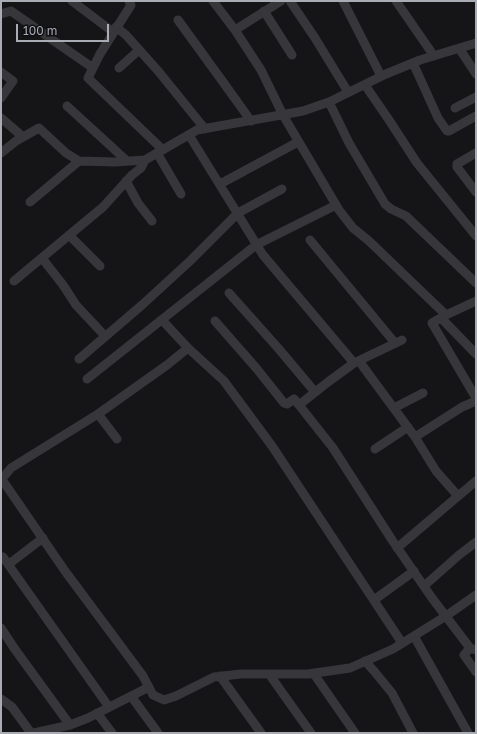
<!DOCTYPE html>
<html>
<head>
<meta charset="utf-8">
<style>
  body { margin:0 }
  #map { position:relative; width:477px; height:734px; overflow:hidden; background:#151517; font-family:"Golos Text",sans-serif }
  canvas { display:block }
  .frame { position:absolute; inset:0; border:2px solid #a9abb5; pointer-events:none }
  .scale { position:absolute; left:16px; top:24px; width:93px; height:18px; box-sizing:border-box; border:2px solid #a9abb5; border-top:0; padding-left:5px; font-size:12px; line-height:14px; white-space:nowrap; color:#a9abb5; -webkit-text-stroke:3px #101012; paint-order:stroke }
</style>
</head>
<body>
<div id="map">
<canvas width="477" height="734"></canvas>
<div class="frame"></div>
<div class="scale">100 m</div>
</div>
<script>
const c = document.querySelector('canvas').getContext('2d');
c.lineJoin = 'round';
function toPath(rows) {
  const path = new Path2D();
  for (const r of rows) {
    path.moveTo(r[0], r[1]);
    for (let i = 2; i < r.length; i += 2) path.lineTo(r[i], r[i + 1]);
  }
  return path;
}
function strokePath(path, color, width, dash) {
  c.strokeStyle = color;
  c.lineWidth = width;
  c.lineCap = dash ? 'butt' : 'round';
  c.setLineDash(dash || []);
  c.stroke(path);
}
strokePath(toPath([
  [72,1,113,32],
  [129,1,131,5,100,54,88,78,163,150],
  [213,1,235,30,261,70,283,115,339,210,353,228,369,241,446,315],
  [290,1,315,38,348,92],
  [343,1,381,76],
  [396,1,434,56],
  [264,11,292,55],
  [1,14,11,11,93,68],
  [178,20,223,82,251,121],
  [116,27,126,35,159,72,205,129],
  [235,30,281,1],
  [459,48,476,74],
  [413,63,438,118,447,131,449,131,476,116],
  [119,68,139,50],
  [1,72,13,81,1,98],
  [365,85,389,120,417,163,476,236],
  [329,102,349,143,385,204,391,209,406,216,476,283],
  [67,106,127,161],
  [455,108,476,97],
  [1,118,23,137],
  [189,135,263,255,354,363],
  [1,153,16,141,39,128,66,153,79,161,115,162,145,160,197,130,303,111,329,102,386,74,420,60,476,43],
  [157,153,181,194],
  [476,153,457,164,457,167,476,192],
  [126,181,138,203,152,221],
  [220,184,298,142],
  [30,202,79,161],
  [69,235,100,266],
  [310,240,395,343],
  [42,258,63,285,76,305,105,336],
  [14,281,103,207,132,175,141,168,145,160],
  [229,293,278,348,315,392],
  [476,301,446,315,432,323,476,398],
  [441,318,476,354],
  [162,320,188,348,224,381,272,446,402,643],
  [215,321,257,369,284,403,287,404,294,399,299,405,333,448,392,540,432,598,470,648,476,650],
  [79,359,142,305,190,261,238,213,282,189],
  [359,361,415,437,436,471,458,496],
  [87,379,256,245,336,205],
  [299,405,328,382,354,363,402,340],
  [394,408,423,393],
  [98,414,117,439],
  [415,437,462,407,476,401],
  [375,449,408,427],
  [1,478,65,571,143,676,153,695,164,700,176,696,214,677,241,674,308,674,350,668,393,649,446,616,476,595],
  [2,479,11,468,98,414,167,365,188,348],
  [397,548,476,481],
  [3,557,109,707],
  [9,564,43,538],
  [424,586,459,555,476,542],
  [374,600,414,571],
  [1,628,14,648,70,725],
  [414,636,468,733],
  [470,648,464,655,476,672],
  [365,661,374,671,392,693,413,733],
  [269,674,311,733],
  [314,674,355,733],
  [220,676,261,733],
  [131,696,158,733],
  [1,699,12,707,31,733],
  [97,713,112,733],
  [34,733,70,725,88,718,149,687]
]), '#37373b', 9);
</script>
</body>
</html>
